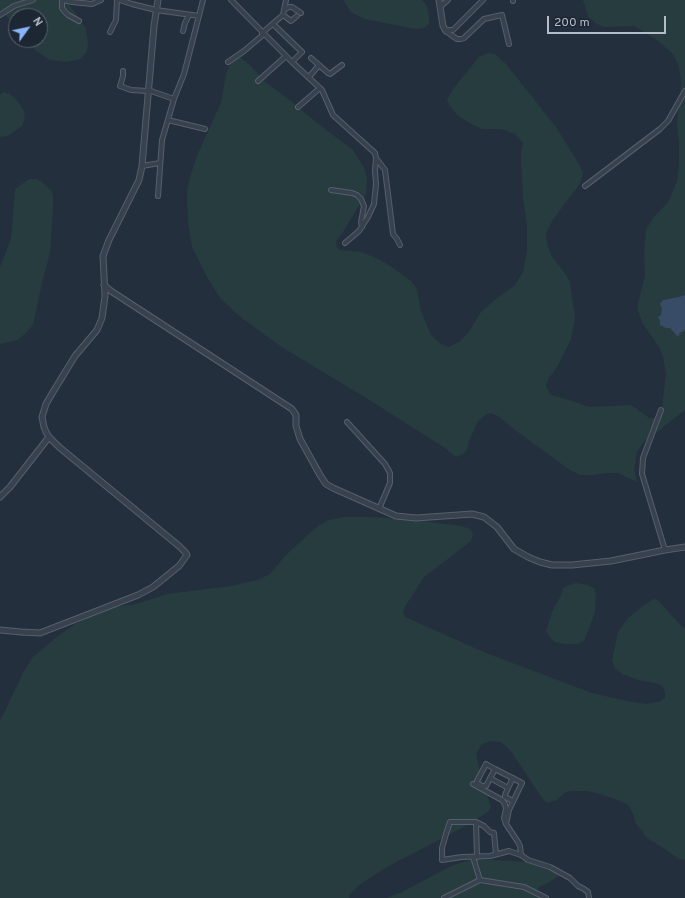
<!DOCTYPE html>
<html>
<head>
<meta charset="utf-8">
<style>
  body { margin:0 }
  #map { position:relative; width:685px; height:898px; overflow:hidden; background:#242f3e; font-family:Overpass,sans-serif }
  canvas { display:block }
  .north { position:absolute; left:8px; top:8px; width:40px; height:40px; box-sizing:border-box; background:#1d2633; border:1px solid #59626f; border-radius:50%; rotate:57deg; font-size:11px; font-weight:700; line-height:16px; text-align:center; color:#b4bcc9 }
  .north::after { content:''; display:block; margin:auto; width:14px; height:18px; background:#8ab4f8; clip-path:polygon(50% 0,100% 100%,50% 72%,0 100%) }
  .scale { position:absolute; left:547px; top:16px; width:119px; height:18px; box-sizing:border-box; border:2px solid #b4bcc9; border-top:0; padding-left:5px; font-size:12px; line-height:14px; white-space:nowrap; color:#b4bcc9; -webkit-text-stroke:3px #1d2633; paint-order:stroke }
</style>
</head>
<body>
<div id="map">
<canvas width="685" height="898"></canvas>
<div class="north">N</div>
<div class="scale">200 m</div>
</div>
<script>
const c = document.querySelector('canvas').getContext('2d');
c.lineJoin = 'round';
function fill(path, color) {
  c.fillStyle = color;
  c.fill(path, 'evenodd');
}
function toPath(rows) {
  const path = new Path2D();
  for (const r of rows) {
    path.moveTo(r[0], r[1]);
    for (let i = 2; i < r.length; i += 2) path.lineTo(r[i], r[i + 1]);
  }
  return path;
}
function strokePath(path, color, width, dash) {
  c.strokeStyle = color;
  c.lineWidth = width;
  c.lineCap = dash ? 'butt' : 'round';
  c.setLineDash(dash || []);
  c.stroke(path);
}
fill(toPath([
  [0,0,67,0,68,3,85,27,88,42,87,52,80,59,67,62,50,60,36,51,27,40,40,40,40,16,16,16,16,27,0,9],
  [343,0,422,0,427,6,429,16,429,24,424,28,415,29,365,19,351,12],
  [583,0,685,0,685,410,644,442,637,452,634,469,637,482,618,473,607,473,592,475,580,475,570,470,515,430,498,416,491,413,487,414,478,421,469,441,467,450,463,454,456,457,445,448,363,396,280,346,238,315,220,298,207,277,192,247,188,222,187,191,190,177,198,153,221,103,226,74,231,61,235,58,241,58,249,64,264,81,291,101,321,126,353,150,365,169,367,180,366,194,343,232,336,241,337,247,340,250,362,252,380,260,392,267,411,281,417,289,421,311,431,335,442,345,449,347,459,342,468,333,481,312,496,299,514,286,523,272,527,250,527,225,523,198,521,157,523,143,515,134,501,129,482,129,471,124,458,116,449,105,447,100,453,89,479,57,488,53,495,54,506,64,556,127,580,166,583,173,580,184,572,194,552,221,546,234,547,243,552,257,564,272,570,282,575,318,571,339,556,369,548,379,546,386,551,395,573,401,589,407,631,405,649,418,656,418,661,413,662,408,666,374,663,357,659,347,643,324,638,311,638,303,645,276,644,251,646,230,653,218,669,201,677,181,679,164,679,146,677,123,681,83,680,73,678,64,673,54,657,40,634,26,604,27,597,24,589,18],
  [3,92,10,94,15,98,24,111,25,118,22,126,8,136,0,137,0,95],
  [29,179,36,179,42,182,51,190,53,196,53,211,50,253,43,278,33,325,25,334,17,340,0,344,0,266,1,265,11,238,15,189],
  [344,517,371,517,414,520,461,526,470,529,473,534,471,541,423,578,405,607,403,611,405,617,486,653,592,693,627,701,646,704,659,702,665,698,665,692,662,686,655,683,638,680,622,674,615,668,612,660,618,632,628,618,644,605,654,599,659,601,682,627,685,628,685,860,679,859,662,847,647,838,635,822,634,816,630,808,627,804,615,799,600,794,587,791,573,791,566,792,557,800,547,803,542,798,511,751,501,742,491,741,482,744,476,754,481,776,491,807,488,812,460,829,385,868,358,886,350,894,349,898,0,898,0,721,24,671,33,657,59,635,77,623,97,613,115,607,136,604,167,594,231,586,258,580,270,574,285,556,311,532,318,526,329,520],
  [575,583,588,585,595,589,596,598,595,612,584,641,577,644,566,644,554,642,546,632,552,612,562,593,563,588,567,586],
  [475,859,527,862,551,865,558,868,560,872,559,876,548,883,540,886,535,893,537,898,386,898,402,892,451,866,463,862]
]), '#263c3f');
fill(toPath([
  [685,295,685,330,680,333,678,337,670,328,666,328,660,325,660,321,658,317,661,315,662,309,660,304,663,300,679,297]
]), '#394c67');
const minor = toPath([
  [62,0,62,8,65,12,68,15,79,21],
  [63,0,72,2,92,4,101,0],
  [120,0,132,4,156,10,199,16],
  [231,0,292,62,322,90,333,115,375,153,376,158,375,171,376,184,374,204,368,217,359,231,345,243],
  [513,1,513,0],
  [440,7,448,0],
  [284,10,289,7,292,7,301,13],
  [0,15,14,6,33,0],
  [283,15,291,21,297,16],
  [273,24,302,52,292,62],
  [445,30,453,30,483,0],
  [183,31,185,23,189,15],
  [446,31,451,35,457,39,461,39,464,38,484,19,502,15,509,44],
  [110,32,116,20,117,0],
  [262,33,283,15,286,0],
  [311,58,319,65],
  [228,62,244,51,264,34],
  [123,71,123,76,120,86,131,90,148,91],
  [309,77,319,65,328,73,330,74,342,65],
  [258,81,286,56],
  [148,90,174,99],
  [298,107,320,88],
  [168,120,205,129],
  [376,158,385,170,393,234,397,239,400,245],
  [142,166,160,163],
  [585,186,660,129,668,121,685,91],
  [331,190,352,193,357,195,361,199,364,206,361,222,362,227],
  [158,196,162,140,174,99,184,74,203,0],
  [661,410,643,458,642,474,665,550],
  [347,422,385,464,390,473,390,483,379,509],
  [495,769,486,786,482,786,477,783,477,781,486,764,495,769,522,783,509,810,506,824],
  [490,778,508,788,513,778],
  [473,784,502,800,505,804,506,809,504,818,506,824,518,842,520,846,521,855],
  [508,788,505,795,505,797,513,801],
  [476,822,477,857],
  [496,854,494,833,490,832,484,826,476,822,450,822,446,834,442,848,442,860,462,857,490,856,509,851,521,855,528,860,550,867,570,878,578,886,584,889,588,892,589,898],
  [473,857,480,880],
  [444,898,480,880,524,887,546,898]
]);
const tertiary = toPath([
  [439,0,443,26,446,31],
  [104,285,111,291,292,409,296,415,296,426,300,439,320,475,326,484,333,488,396,516,416,518,472,514,484,517,497,527,514,549,528,557,540,562,552,565,572,565,611,561,665,550,685,547],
  [0,497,10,487,49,437],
  [0,630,21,632,40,633,138,595,153,587,179,566,187,555,185,552,179,546,59,447,49,437,46,432,44,427,42,417,46,404,53,392,75,356,97,330,102,318,105,296,103,256,109,240,139,180,142,166,154,26,158,0]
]);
strokePath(minor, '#565f6c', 6);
strokePath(tertiary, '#565f6c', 7);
strokePath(minor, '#38414e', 4);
strokePath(tertiary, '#38414e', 5);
</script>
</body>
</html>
